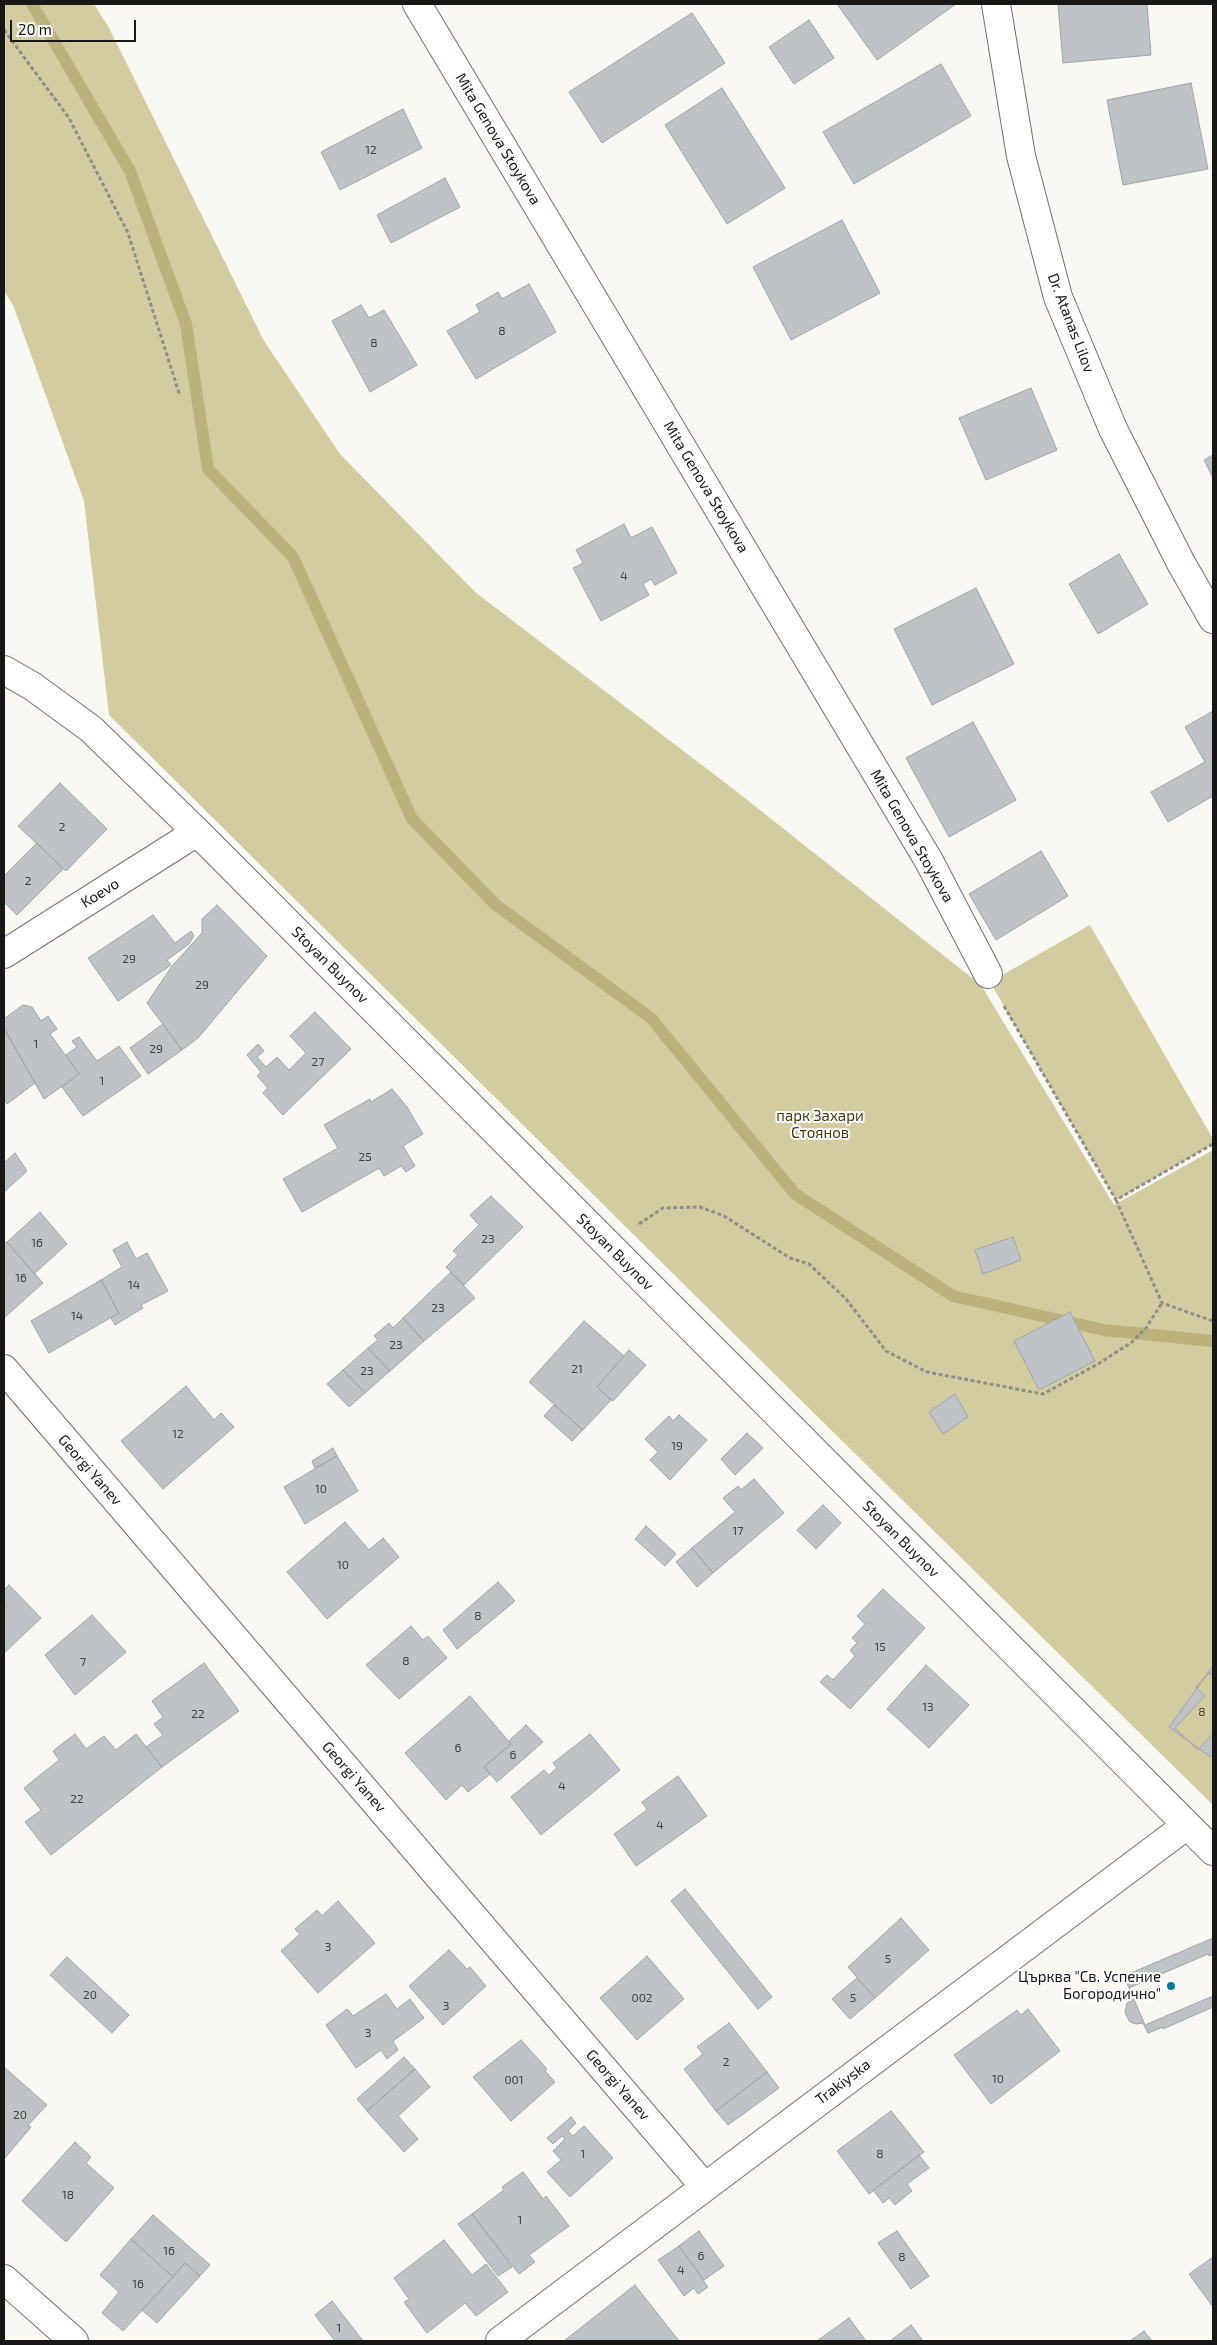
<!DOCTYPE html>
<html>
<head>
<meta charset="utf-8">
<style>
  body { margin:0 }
  #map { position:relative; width:1217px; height:2345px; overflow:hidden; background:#f9f8f2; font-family:"Exo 2",sans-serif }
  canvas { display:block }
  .frame { position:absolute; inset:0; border:5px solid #171715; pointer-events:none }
  .scale { position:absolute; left:10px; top:20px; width:126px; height:22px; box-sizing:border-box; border:2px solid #171715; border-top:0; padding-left:6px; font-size:15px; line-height:18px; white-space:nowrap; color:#171715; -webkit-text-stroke:4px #fff; paint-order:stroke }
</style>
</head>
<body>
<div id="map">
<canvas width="1217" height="2345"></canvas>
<div class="frame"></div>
<div class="scale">20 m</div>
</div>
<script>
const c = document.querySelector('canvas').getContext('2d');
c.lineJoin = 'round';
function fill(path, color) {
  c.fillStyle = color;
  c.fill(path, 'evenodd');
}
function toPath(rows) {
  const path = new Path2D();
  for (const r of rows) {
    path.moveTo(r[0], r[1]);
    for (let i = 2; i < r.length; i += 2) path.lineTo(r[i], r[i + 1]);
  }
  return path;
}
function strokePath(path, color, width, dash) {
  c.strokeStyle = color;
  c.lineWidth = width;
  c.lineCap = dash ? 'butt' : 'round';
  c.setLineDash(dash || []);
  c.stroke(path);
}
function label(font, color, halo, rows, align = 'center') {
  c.font = font + ' "Exo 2",sans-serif';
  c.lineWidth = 4;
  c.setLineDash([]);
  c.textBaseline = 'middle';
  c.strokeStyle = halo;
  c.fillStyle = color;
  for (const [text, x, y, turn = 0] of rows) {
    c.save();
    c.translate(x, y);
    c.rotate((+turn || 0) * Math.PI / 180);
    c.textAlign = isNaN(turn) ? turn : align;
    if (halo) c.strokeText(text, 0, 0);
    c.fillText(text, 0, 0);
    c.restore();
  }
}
fill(toPath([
  [4,4,94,4,109,28,264,341,340,454,475,592,732,788,981,985,1114,1205,1213,1150,1213,1805,832,1431,109,715,84,501,13,305,4,291],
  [1090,925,1213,1139,1213,1144,1116,1200,990,982]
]), '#d3cca1');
strokePath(toPath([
  [32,4,130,171,186,324,208,469,293,557,412,819,496,905,651,1018,795,1194,953,1296,1104,1330,1213,1341]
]), '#bab17b', 12);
const building = toPath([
  [837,4,956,4,877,60,837,4],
  [1058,4,1147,4,1151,55,1063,63,1058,4],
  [692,13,725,63,602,143,569,92,692,13],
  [809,20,834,58,794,84,769,47,809,20],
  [941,64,971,116,854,184,823,132,941,64],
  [1191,83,1208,169,1123,185,1107,100,1191,83],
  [722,88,785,188,727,224,665,125,722,88],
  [403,109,422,148,340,190,321,152,403,109],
  [445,178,460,207,391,243,377,215,445,178],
  [842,220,880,293,791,340,753,267,842,220],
  [529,284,556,332,476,379,447,331,480,312,476,305,498,292,502,299,529,284],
  [361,305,369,318,384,310,417,365,370,392,332,321,361,305],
  [1031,388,1057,450,986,480,959,418,1031,388],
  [1213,455,1213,478,1204,460,1213,455],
  [624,524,631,538,652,527,677,573,655,585,651,579,643,584,649,595,601,621,573,568,583,563,576,550,624,524],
  [1119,554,1148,604,1098,634,1069,584,1119,554],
  [976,588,1014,664,932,705,894,629,976,588],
  [1213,711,1213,796,1168,822,1151,792,1205,762,1185,727,1213,711],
  [973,722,1016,800,949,837,906,758,973,722],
  [60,783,107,829,66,871,18,826,60,783],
  [37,843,63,869,17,915,4,902,4,876,37,843],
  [1041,851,1068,896,996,940,969,894,1041,851],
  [217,905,267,956,198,1038,182,1050,147,1003,172,966,202,933,202,919,217,905],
  [153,915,175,943,191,931,194,936,189,944,167,960,171,965,118,1001,88,958,153,915],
  [23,1005,32,1007,41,1021,48,1016,57,1029,50,1034,79,1074,44,1099,4,1028,4,1019,23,1005],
  [315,1012,351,1049,283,1115,263,1093,268,1088,257,1076,261,1072,247,1055,258,1044,264,1051,257,1057,266,1067,277,1057,289,1070,306,1053,290,1036,315,1012],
  [163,1024,182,1050,148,1074,130,1048,163,1024],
  [6,1032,35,1083,7,1104,4,1099,4,1034,6,1032],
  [79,1037,97,1061,119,1046,141,1076,83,1116,62,1087,79,1074,66,1055,77,1047,72,1041,79,1037],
  [392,1089,407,1107,423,1134,403,1146,415,1166,406,1172,401,1166,384,1176,379,1168,302,1212,283,1179,338,1148,324,1125,370,1099,371,1102,392,1089],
  [15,1153,27,1171,4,1192,4,1163,15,1153],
  [491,1196,523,1227,464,1285,446,1267,458,1255,453,1251,479,1225,470,1215,491,1196],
  [40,1212,67,1244,34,1274,7,1242,40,1212],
  [1013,1237,1021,1260,983,1274,975,1250,1013,1237],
  [7,1242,43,1283,4,1318,4,1244,7,1242],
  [127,1242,136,1259,147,1253,168,1291,141,1305,143,1308,115,1325,111,1318,119,1313,101,1280,122,1267,113,1250,127,1242],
  [451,1272,475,1298,424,1341,403,1318,451,1272],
  [101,1280,119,1313,49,1353,31,1321,101,1280],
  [1070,1312,1095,1361,1039,1390,1014,1341,1070,1312],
  [403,1318,424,1341,390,1371,368,1348,378,1340,374,1336,389,1323,393,1328,403,1318],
  [584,1321,624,1356,597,1387,611,1400,583,1430,529,1382,584,1321],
  [368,1348,390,1371,365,1393,343,1370,368,1348],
  [629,1350,646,1365,613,1401,597,1387,629,1350],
  [343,1370,365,1393,349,1407,327,1384,343,1370],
  [186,1386,214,1420,221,1413,234,1427,163,1489,121,1441,186,1386],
  [955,1394,968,1417,943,1434,929,1412,955,1394],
  [554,1405,583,1430,572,1441,544,1416,554,1405],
  [679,1415,707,1440,670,1480,650,1460,658,1452,645,1439,669,1416,673,1421,679,1415],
  [747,1433,763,1448,735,1475,721,1459,747,1433],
  [333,1448,337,1456,315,1468,312,1461,333,1448],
  [337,1456,358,1491,305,1524,284,1487,337,1456],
  [754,1479,784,1513,713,1573,692,1548,735,1512,723,1498,738,1486,741,1490,754,1479],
  [823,1505,841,1523,816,1549,797,1530,823,1505],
  [345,1522,369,1550,383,1538,399,1557,327,1619,287,1572,345,1522],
  [646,1526,676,1554,665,1566,635,1539,646,1526],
  [692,1548,713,1573,697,1587,676,1562,692,1548],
  [498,1582,515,1601,457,1649,443,1630,498,1582],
  [9,1585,41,1618,4,1653,4,1607,6,1606,4,1603,4,1590,9,1585],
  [883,1589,925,1628,850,1709,820,1682,827,1675,833,1680,855,1656,850,1650,857,1643,852,1638,865,1624,857,1616,883,1589],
  [92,1615,126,1652,75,1695,45,1655,92,1615],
  [411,1626,423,1640,428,1636,447,1658,399,1699,366,1665,411,1626],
  [204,1663,239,1711,162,1767,146,1747,163,1735,154,1724,163,1717,152,1701,204,1663],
  [926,1665,969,1705,929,1748,887,1709,926,1665],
  [1213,1666,1213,1757,1212,1758,1169,1727,1213,1666],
  [1209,1673,1213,1676,1213,1734,1198,1750,1175,1728,1205,1696,1196,1687,1209,1673],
  [470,1696,511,1744,484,1767,490,1774,468,1792,462,1785,446,1800,405,1753,470,1696],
  [526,1725,543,1742,497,1782,484,1767,511,1744,509,1741,526,1725],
  [75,1734,86,1749,104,1736,116,1750,136,1734,162,1767,51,1855,25,1822,41,1810,24,1788,59,1760,53,1751,75,1734],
  [590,1734,620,1770,541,1835,511,1797,544,1770,549,1775,557,1768,553,1763,590,1734],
  [678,1776,707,1816,636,1866,614,1834,647,1810,642,1802,678,1776],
  [685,1889,772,1997,758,2009,671,1901,685,1889],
  [338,1901,375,1943,318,1993,281,1951,300,1934,295,1929,317,1910,322,1916,338,1901],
  [901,1918,929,1950,875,1998,848,1967,901,1918],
  [1213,1938,1213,1996,1145,2025,1124,1976,1213,1938],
  [449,1950,467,1969,470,1967,486,1986,443,2025,409,1986,449,1950],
  [1208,1954,1209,1956,1213,1954,1213,2007,1163,2029,1163,2027,1148,2033,1143,2023,1136,2024,1130,2022,1125,2013,1127,2003,1134,1999,1129,1988,1208,1954],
  [647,1956,684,1999,637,2040,600,1998,647,1956],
  [67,1957,129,2015,112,2033,50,1975,67,1957],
  [857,1978,875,1998,850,2019,832,1999,857,1978],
  [386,1994,397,2009,410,1999,424,2018,393,2041,398,2050,387,2059,381,2050,356,2068,326,2025,347,2009,353,2016,386,1994],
  [1028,2009,1060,2051,991,2104,954,2055,1017,2010,1021,2015,1028,2009],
  [729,2023,767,2072,716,2111,684,2069,703,2054,697,2047,729,2023],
  [521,2040,547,2069,545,2071,555,2082,511,2121,473,2077,521,2040],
  [404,2057,415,2069,367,2111,357,2099,404,2057],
  [4,2067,47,2105,28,2125,31,2127,4,2159,4,2067],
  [415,2069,430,2087,398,2116,418,2139,404,2152,367,2111,415,2069],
  [767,2072,779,2088,728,2125,716,2111,767,2072],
  [891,2111,924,2152,869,2194,837,2151,891,2111],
  [571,2117,576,2123,568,2131,573,2136,584,2126,613,2158,570,2197,547,2172,561,2160,553,2151,565,2139,562,2136,553,2144,547,2138,571,2117],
  [75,2142,91,2157,86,2163,114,2188,66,2242,22,2201,75,2142],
  [919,2155,929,2168,907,2184,912,2191,895,2205,889,2198,883,2203,873,2190,919,2155],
  [523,2172,543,2199,546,2196,569,2226,529,2255,535,2262,519,2274,472,2214,504,2190,502,2187,523,2172],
  [472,2214,512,2267,498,2276,458,2224,472,2214],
  [153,2215,210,2265,200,2276,185,2263,173,2277,131,2239,153,2215],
  [699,2231,724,2266,704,2280,679,2246,699,2231],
  [897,2231,929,2276,911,2289,878,2243,897,2231],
  [131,2239,173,2277,123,2331,102,2313,119,2292,100,2275,131,2239],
  [444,2240,472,2275,486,2264,508,2292,476,2316,465,2303,427,2333,404,2302,409,2299,394,2278,444,2240],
  [679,2246,708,2287,698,2294,694,2288,684,2296,658,2260,679,2246],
  [1213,2257,1213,2307,1189,2274,1213,2257],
  [185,2263,200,2276,157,2323,142,2310,185,2263],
  [635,2285,679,2341,564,2341,635,2285],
  [332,2301,363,2341,335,2341,315,2315,332,2301],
  [849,2318,866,2341,817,2341,849,2318],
  [911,2325,923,2341,890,2341,911,2325],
  [1144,2331,1152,2341,1130,2341,1144,2331]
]);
fill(building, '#bdc3c6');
strokePath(building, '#9ea4a7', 1);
const minor = toPath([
  [417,4,929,861,988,974],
  [996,4,1021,156,1058,297,1113,429,1181,563,1213,619],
  [4,670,32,686,91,729,197,832,1213,1851],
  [4,954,197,832],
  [4,1369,704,2186],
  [4,2279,74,2341],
  [500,2341,1187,1825]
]);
strokePath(minor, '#71716b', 30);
strokePath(toPath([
  [4,30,69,118,128,233,180,396],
  [1004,1006,1116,1200,1213,1144],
  [1116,1200,1162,1303,1213,1321],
  [639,1224,663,1208,700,1207,724,1216,790,1258,809,1264,846,1299,886,1351,927,1372,1043,1394,1098,1364,1132,1342,1146,1328,1162,1303]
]), '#8f8f8a', 3, [4, 2.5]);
strokePath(minor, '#fff', 28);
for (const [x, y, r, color] of [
  [1171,1986,5,"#017ba3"]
]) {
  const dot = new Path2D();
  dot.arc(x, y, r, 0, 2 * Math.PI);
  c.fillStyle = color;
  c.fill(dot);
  strokePath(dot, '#fff', 2);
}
label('12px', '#404241', null, [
  ["12",371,150],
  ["8",502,331],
  ["8",374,343],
  ["4",624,576],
  ["2",62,827],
  ["2",28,881],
  ["29",129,959],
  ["29",202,985],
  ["1",36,1044],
  ["29",156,1049],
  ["27",318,1062],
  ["1",102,1081],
  ["25",365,1157],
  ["23",488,1239],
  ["16",37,1243],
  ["16",21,1278],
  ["14",134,1285],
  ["23",438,1308],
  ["14",77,1316],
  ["23",396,1345],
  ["21",577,1369],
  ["23",367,1371],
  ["12",178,1434],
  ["19",677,1446],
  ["10",321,1489],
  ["17",738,1531],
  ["10",343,1565],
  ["8",478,1616],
  ["15",880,1647],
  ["8",406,1661],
  ["7",83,1662],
  ["13",928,1707],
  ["8",1202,1712],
  ["22",198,1714],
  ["6",458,1748],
  ["6",513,1755],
  ["4",562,1786],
  ["22",77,1799],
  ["4",660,1825],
  ["3",328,1947],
  ["5",888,1959],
  ["20",90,1995],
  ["002",642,1998],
  ["5",853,1998],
  ["3",446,2006],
  ["3",368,2033],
  ["2",726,2062],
  ["10",998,2079],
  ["001",514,2080],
  ["20",20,2115],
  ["1",583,2154],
  ["8",880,2154],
  ["18",68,2195],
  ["1",520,2220],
  ["16",169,2251],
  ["6",701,2256],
  ["8",902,2257],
  ["4",681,2270],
  ["16",138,2284],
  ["1",339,2328]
]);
label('15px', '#171715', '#fff', [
  ["Mita Genova Stoykova",498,139,59],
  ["Dr. Atanas Lilov",1071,323,69],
  ["Mita Genova Stoykova",706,487,59],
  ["Mita Genova Stoykova",912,836,60],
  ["Koevo",100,893,-32],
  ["Stoyan Buynov",330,965,45],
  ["Stoyan Buynov",615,1252,45],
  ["Georgi Yanev",90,1470,49],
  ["Stoyan Buynov",901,1539,45],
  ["Georgi Yanev",354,1777,49],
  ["Trakiyska",843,2082,-37],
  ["Georgi Yanev",618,2085,49]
]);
label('15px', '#413a0e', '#fff', [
  ["парк Захари",820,1116],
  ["Стоянов",820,1133]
]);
label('15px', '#171715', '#fff', [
  ["Църква \"Св. Успение",1161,1977],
  ["Богородично\"",1161,1994]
], 'right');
</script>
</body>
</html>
